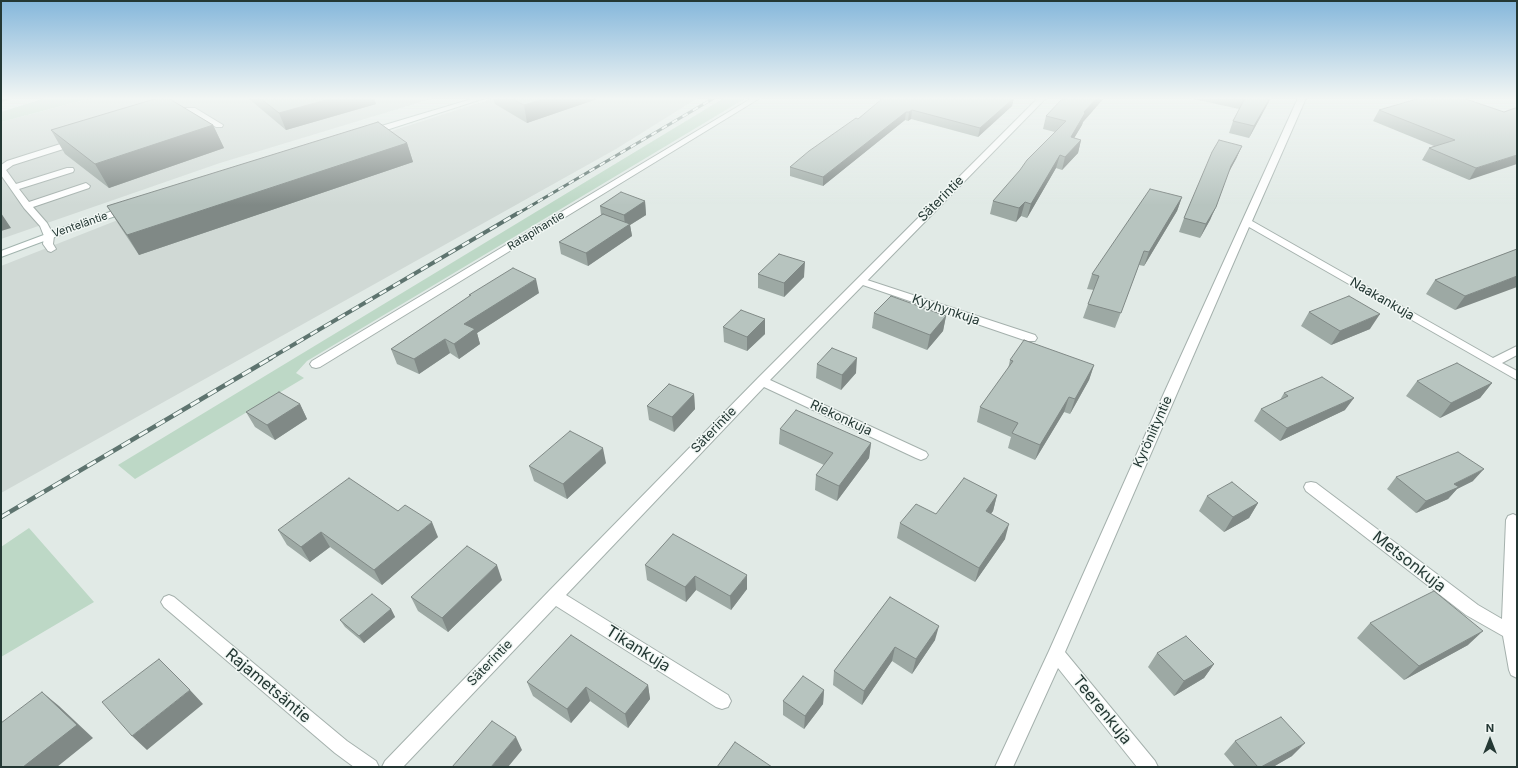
<!DOCTYPE html>
<html>
<head>
<meta charset="utf-8">
<style>
  body { margin:0 }
  #map { position:relative; width:1518px; height:768px; overflow:hidden; background:#e1eae6; font-family:Inter,sans-serif }
  canvas { display:block }
  .frame { position:absolute; inset:0; border:2px solid #243834; pointer-events:none }
  .north { position:absolute; left:1470px; top:720px; width:40px; height:40px; -webkit-text-stroke:3px #f1f7f4; paint-order:stroke; rotate:0deg; font-size:11px; font-weight:700; line-height:16px; text-align:center; color:#243834 }
  .north::after { content:''; display:block; margin:auto; width:14px; height:18px; background:#243834; clip-path:polygon(50% 0,100% 100%,50% 72%,0 100%) }
</style>
</head>
<body>
<div id="map">
<canvas width="1518" height="768"></canvas>
<div class="frame"></div>
<div class="north">N</div>
</div>
<script>
const c = document.querySelector('canvas').getContext('2d');
c.lineJoin = 'round';
function fill(path, color) {
  c.fillStyle = color;
  c.fill(path, 'evenodd');
}
function toPath(rows) {
  const path = new Path2D();
  for (const r of rows) {
    path.moveTo(r[0], r[1]);
    for (let i = 2; i < r.length; i += 2) path.lineTo(r[i], r[i + 1]);
  }
  return path;
}
function strokePath(path, color, width, dash) {
  c.strokeStyle = color;
  c.lineWidth = width;
  c.lineCap = dash ? 'butt' : 'round';
  c.setLineDash(dash || []);
  c.stroke(path);
}
function label(font, color, halo, rows, align = 'center') {
  c.font = font + ' Inter,sans-serif';
  c.lineWidth = 3;
  c.setLineDash([]);
  c.textBaseline = 'middle';
  c.strokeStyle = halo;
  c.fillStyle = color;
  for (const [text, x, y, turn = 0] of rows) {
    c.save();
    c.translate(x, y);
    c.rotate((+turn || 0) * Math.PI / 180);
    c.textAlign = isNaN(turn) ? turn : align;
    if (halo) c.strokeText(text, 0, 0);
    c.fillText(text, 0, 0);
    c.restore();
  }
}
fill(toPath([
  [92,98,434,98,220,163,1,239,1,122],
  [494,98,698,98,616,149,1,493,1,266,128,216]
]), '#d0d9d5');
fill(toPath([
  [45,98,92,98,1,122,1,112],
  [724,98,746,98,307,361,296,373,304,378,135,479,118,465],
  [29,528,94,602,1,657,1,547]
]), '#bdd8c6');
const lane = toPath([
  [179,108,195,108,223,125,222,127,216,127,191,112,183,112,174,115,170,113,179,108],
  [73,140,76,140,80,142,79,144,13,165,6,170,16,184,67,168,73,168,74,170,73,172,19,189,29,202,86,183,90,186,89,188,33,207,47,223,54,236,53,244,56,249,51,252,48,251,43,244,44,236,40,226,24,208,1,175,1,165,7,161,73,140],
  [861,278,1035,335,1037,338,1035,341,1027,341,857,283,856,281,861,278]
]);
const street = toPath([
  [752,98,760,98,320,367,316,368,312,367,310,364,312,361,752,98],
  [1038,98,1046,98,770,380,926,452,928,455,926,458,921,460,916,458,764,387,566,595,728,695,731,701,728,707,722,709,716,707,556,606,403,767,382,767,385,761,549,591,758,378,1038,98],
  [1298,98,1306,98,1252,221,1493,358,1517,346,1517,355,1502,363,1517,371,1517,380,1249,227,1065,652,1155,761,1158,767,1137,767,1058,668,1013,767,995,767,1049,651,1155,413,1298,98],
  [1311,482,1316,483,1478,605,1502,619,1506,520,1508,516,1513,514,1517,516,1517,678,1511,675,1509,670,1503,636,1466,615,1306,491,1304,487,1306,483,1311,482],
  [169,595,174,597,347,741,376,761,379,767,354,767,335,753,164,607,161,602,164,597,169,595]
]);
const secondary = toPath([
  [475,98,485,98,374,134,371,134,367,132,368,130,475,98],
  [128,206,133,209,131,211,79,228,1,257,1,251,73,224,128,206]
]);
const highway = toPath([
  [1,98,11,98,1,102,1,98]
]);
strokePath(lane, '#a5b1ad', 2);
strokePath(street, '#a5b1ad', 2);
strokePath(secondary, '#a2b4ae', 2);
strokePath(highway, '#c2c7c6', 2);
fill(lane, '#fff');
fill(street, '#fff');
fill(secondary, '#fff');
fill(highway, '#33605a');
const railFar2 = toPath([
  [517,214,714,98]
]);
const railFar1 = toPath([
  [269,359,518,213]
]);
const rail = toPath([
  [1,517,271,358]
]);
strokePath(railFar2, '#5e746f', 3);
strokePath(railFar1, '#5e746f', 4);
strokePath(rail, '#5e746f', 4.5);
strokePath(railFar2, '#f1f7f4', 2, [6]);
strokePath(railFar1, '#f1f7f4', 2.5, [8]);
strokePath(rail, '#f1f7f4', 3, [10]);
fill(toPath([
  [248,98,374,98,376,104,286,130],
  [493,98,600,98,527,123,495,104],
  [883,98,1014,98,1012,106,978,137,911,119,908,121,905,120,823,186,790,176,790,167,858,119],
  [1066,98,1104,98,1083,122,1082,125,1074,138,1081,140,1078,153,1062,170,1056,168,1027,218,1021,216,1016,222,990,214,993,201,1055,132,1043,129,1046,116],
  [1189,98,1271,98,1249,138,1229,133,1233,121,1239,109],
  [1517,108,1469,180,1422,160,1429,148,1434,146,1373,121,1379,110,1504,112],
  [213,125,224,148,109,188,65,154,51,130],
  [407,143,413,162,139,255,119,225,107,206],
  [1242,146,1236,159,1227,175,1210,220,1200,238,1179,232,1184,218],
  [1182,197,1177,211,1144,266,1139,265,1115,328,1083,318,1088,304,1094,290,1087,289,1092,274],
  [645,201,646,215,630,225,632,236,588,266,561,254,559,242,601,215,600,206],
  [1517,249,1455,310,1426,294,1435,280],
  [758,274,804,277,784,297,758,288],
  [539,293,477,333,480,344,459,359,450,353,419,374,397,364,391,349,470,296,469,295],
  [1309,312,1370,329,1331,345,1301,326],
  [874,313,946,316,943,331,927,350,872,328],
  [723,327,765,334,747,351,724,342],
  [1010,360,1094,365,1089,380,1070,414,1064,412,1035,460,1008,448,1011,437,977,422,980,407,1008,369],
  [817,364,856,373,841,390,816,378],
  [1417,381,1492,383,1480,398,1440,418,1406,396],
  [1284,393,1345,410,1280,441,1254,421,1261,409,1280,400],
  [694,394,695,409,674,432,649,420,647,406],
  [300,404,307,419,275,440,255,427,246,412],
  [780,429,871,443,869,458,837,501,815,490,816,475,824,465,779,444],
  [606,463,567,499,534,481,529,466],
  [1396,477,1473,481,1457,489,1448,499,1416,513,1387,489],
  [997,495,993,511,991,514,1005,539,975,582,897,538,900,523,936,514],
  [1207,496,1258,503,1249,518,1224,532,1199,511],
  [278,530,438,537,382,585,330,547,310,562,287,545],
  [673,534,747,589,731,610,696,590,686,602,647,580,645,565],
  [502,580,448,632,418,611,411,597],
  [890,597,935,640,912,674,892,661,862,705,833,685,834,671],
  [391,609,395,617,364,643,345,627,340,620],
  [1370,623,1468,645,1404,680,1357,638],
  [1157,653,1214,664,1204,678,1174,696,1148,667],
  [527,682,648,685,650,699,628,728,590,701,571,723,533,696],
  [824,690,823,704,804,729,783,715,783,701],
  [1235,741,1292,756,1273,767,1235,767,1224,754]
]), '#9da9a4');
fill(toPath([
  [333,98,374,98,376,104,286,130,279,113],
  [547,98,600,98,527,123,524,105],
  [1014,98,1012,106,978,137,980,128],
  [1097,98,1104,98,1083,122,1082,125,1067,150,1071,137,1084,112],
  [1270,98,1271,98,1249,138,1254,126],
  [912,110,911,119,908,121,909,112],
  [906,112,905,120,823,186,823,177],
  [213,125,224,148,109,188,95,164],
  [1081,140,1078,153,1062,170,1065,157],
  [407,143,413,162,139,255,127,235],
  [1242,146,1236,159,1225,179,1231,166],
  [1060,155,1056,168,1027,218,1031,204],
  [1517,155,1517,164,1469,180,1476,168],
  [1182,197,1177,211,1144,266,1149,252],
  [645,201,646,215,630,225,632,236,588,266,586,253,625,227,624,215],
  [1025,202,1021,216,1016,222,1019,208],
  [1216,207,1210,220,1200,238,1206,224],
  [1,213,11,228,1,231],
  [805,262,804,277,784,297,784,283],
  [1517,276,1517,287,1455,310,1465,296],
  [536,279,539,293,477,333,480,344,459,359,454,344,464,324],
  [1380,314,1370,329,1331,345,1340,331],
  [946,316,943,331,927,350,930,335],
  [765,319,765,334,747,351,747,337],
  [445,339,450,353,419,374,414,359],
  [857,358,856,373,841,390,842,375],
  [1094,365,1089,380,1070,414,1075,399],
  [1492,383,1480,398,1440,418,1451,403],
  [694,394,695,409,674,432,672,417],
  [1069,397,1064,412,1035,460,1040,445],
  [1354,398,1345,410,1280,441,1287,428],
  [300,404,307,419,275,440,267,425],
  [871,443,869,458,837,501,839,486],
  [603,448,606,463,567,499,563,484],
  [1484,469,1473,481,1457,489,1448,499,1416,513,1426,501,1454,484],
  [997,495,993,511,982,526,986,511],
  [1258,503,1249,518,1224,532,1233,517],
  [432,522,438,537,382,585,374,570],
  [1009,524,1005,539,975,582,979,568],
  [321,532,330,547,310,562,301,547],
  [497,565,502,580,448,632,442,618],
  [747,575,747,589,731,610,730,596],
  [695,576,696,590,686,602,685,587],
  [391,609,395,617,364,643,359,636],
  [939,626,935,640,912,674,916,659],
  [1483,631,1468,645,1404,680,1419,666],
  [895,647,892,661,862,705,864,691],
  [1214,664,1204,678,1174,696,1184,681],
  [648,685,650,699,628,728,625,714],
  [586,687,590,701,571,723,567,709],
  [190,690,203,704,147,750,132,736],
  [824,690,823,704,804,729,805,716],
  [42,692,59,706,93,738,57,767,23,767],
  [516,737,522,750,508,767,491,767],
  [1305,743,1292,756,1273,767,1261,767]
]), '#808986');
const building = toPath([
  [158,98,168,98,213,125,95,164,51,130,158,98],
  [260,98,333,98,279,113,260,98],
  [510,98,547,98,524,105,510,98],
  [883,98,1014,98,980,128,912,110,909,112,906,112,823,177,790,167,809,151,856,118,858,119,883,98],
  [1066,98,1097,98,1084,112,1085,113,1071,137,1081,140,1065,157,1060,155,1031,204,1025,202,1019,208,993,201,1020,170,1027,160,1066,121,1046,116,1061,100,1063,100,1066,98],
  [1244,98,1270,98,1254,126,1233,121,1245,98,1244,98],
  [1420,98,1463,98,1504,112,1515,108,1517,108,1517,155,1476,168,1429,148,1455,140,1379,110,1420,98],
  [378,122,407,143,127,235,107,206,378,122],
  [1219,140,1242,146,1231,166,1216,207,1206,224,1184,218,1212,152,1219,140],
  [1150,189,1182,197,1149,252,1144,251,1121,313,1088,304,1099,276,1092,274,1150,189],
  [621,192,645,201,624,215,600,206,621,192],
  [603,214,630,224,586,253,559,242,603,214],
  [1517,249,1517,276,1465,296,1435,280,1517,249],
  [779,254,805,262,784,283,758,274,779,254],
  [513,268,536,279,464,324,475,329,454,344,445,339,414,359,391,349,471,295,469,295,513,268],
  [891,296,946,316,930,335,874,313,891,296],
  [1349,296,1380,314,1340,331,1309,312,1349,296],
  [741,310,765,319,747,337,723,327,741,310],
  [1024,340,1094,365,1075,399,1069,397,1040,445,1012,433,1018,423,980,407,1013,361,1010,360,1024,340],
  [832,348,857,358,842,375,817,364,832,348],
  [1457,363,1492,383,1451,403,1417,381,1457,363],
  [1322,377,1354,398,1287,428,1261,409,1288,396,1284,393,1322,377],
  [669,384,694,394,672,417,647,406,669,384],
  [279,392,300,404,267,425,246,412,279,392],
  [796,410,871,443,839,486,816,475,833,453,780,429,796,410],
  [570,431,603,448,563,484,529,466,570,431],
  [1458,452,1484,469,1454,484,1459,487,1426,501,1396,477,1458,452],
  [349,478,398,511,405,505,432,522,374,570,321,532,301,547,278,530,349,478],
  [964,478,997,495,986,511,1009,524,979,568,900,523,916,504,936,514,964,478],
  [1232,482,1258,503,1233,517,1207,496,1232,482],
  [673,534,747,575,730,596,695,576,685,587,645,565,673,534],
  [467,546,497,565,442,618,411,597,467,546],
  [1434,591,1483,631,1419,666,1370,623,1434,591],
  [372,594,391,609,359,636,340,620,372,594],
  [890,597,939,626,916,659,895,647,864,691,834,671,890,597],
  [571,635,648,685,625,714,586,687,567,709,527,682,571,635],
  [1186,636,1214,664,1184,681,1157,653,1186,636],
  [159,659,190,690,132,736,102,702,159,659],
  [803,676,824,690,805,716,783,701,803,676],
  [42,692,77,725,23,767,1,767,1,723,42,692],
  [1281,717,1305,743,1261,767,1258,767,1235,741,1281,717],
  [492,721,516,737,491,767,452,767,492,721],
  [735,742,772,767,717,767,735,742]
]);
fill(building, '#b7c4bf');
strokePath(building, '#808986', 1);
const sky = c.createLinearGradient(0, 0, 0, 205);
sky.addColorStop(0, '#85b7db');
sky.addColorStop(0.48, '#f2f6f4');
sky.addColorStop(1, '#f2f6f400');
c.fillStyle = sky;
c.fillRect(0, 0, 1518, 205);
label('11px', '#243834', '#f1f7f4', [
  ["Venteläntie",80,225,-19],
  ["Ratapihantie",536,231,-31]
]);
label('13px', '#243834', '#f1f7f4', [
  ["Säterintie",941,199,-45],
  ["Naakankuja",1382,299,30],
  ["Kyyhynkuja",946,310,19],
  ["Riekonkuja",841,418,25],
  ["Säterintie",714,430,-46],
  ["Kyröniityntie",1153,432,-66],
  ["Säterintie",490,663,-46]
]);
label('16px', '#243834', '#f1f7f4', [
  ["Metsonkuja",1409,562,38],
  ["Tikankuja",638,649,32],
  ["Rajametsäntie",268,686,40],
  ["Teerenkuja",1102,710,51]
]);
</script>
</body>
</html>
